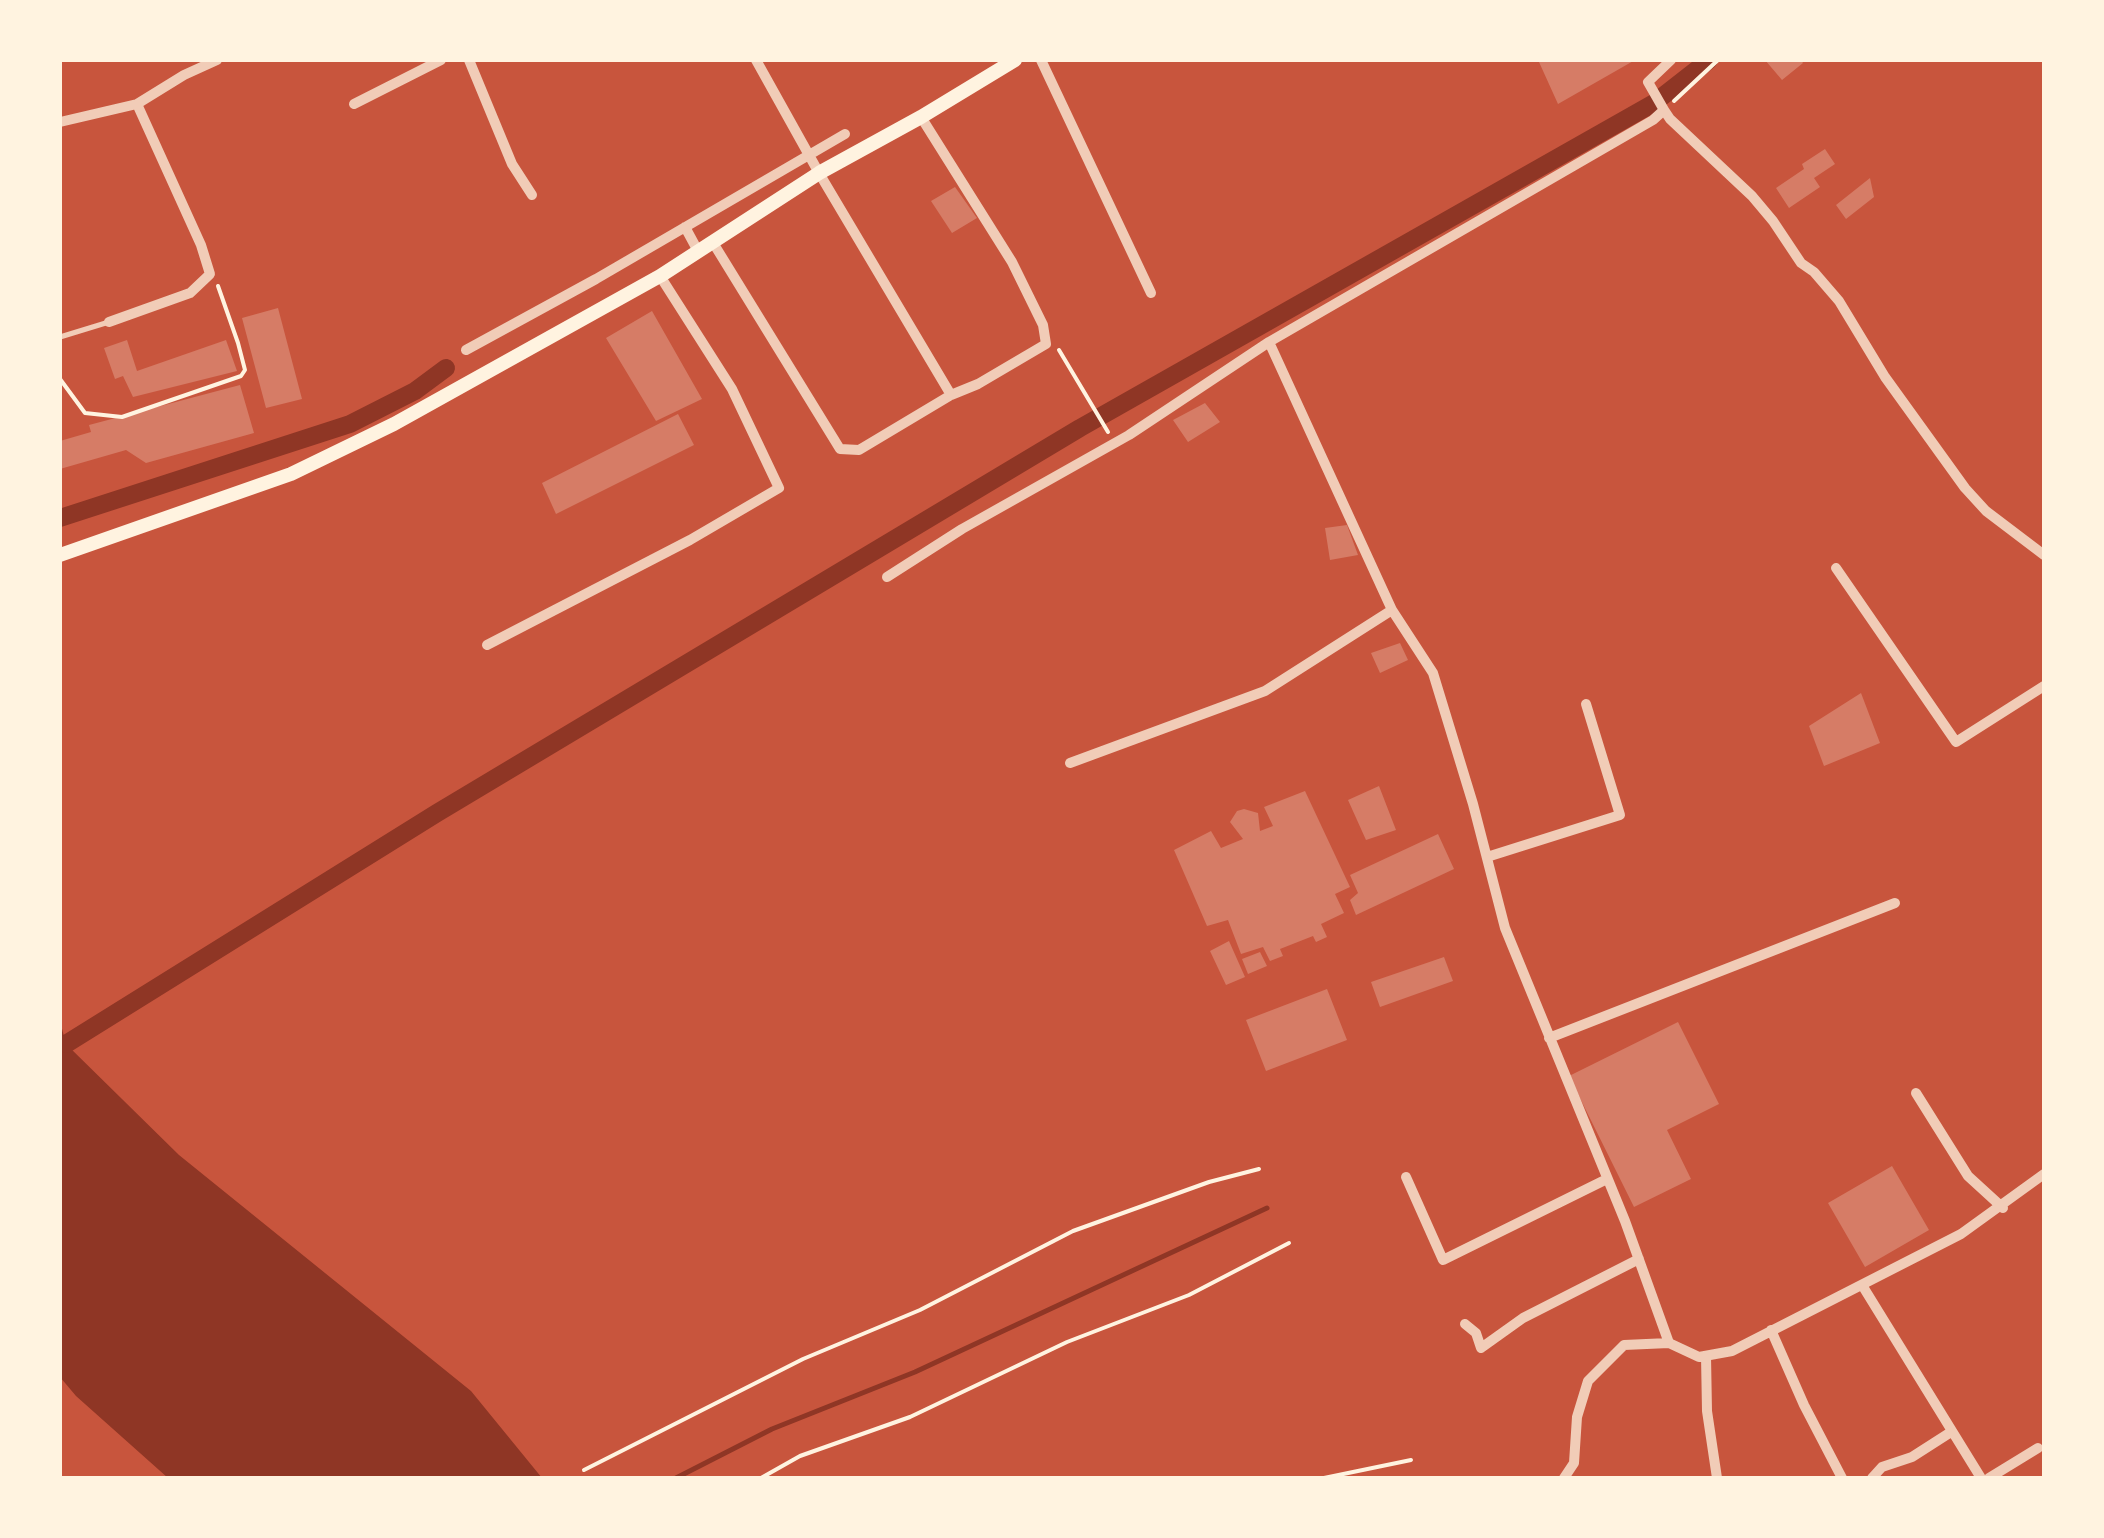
<!DOCTYPE html>
<html>
<head>
<meta charset="utf-8">
<style>
  body { margin:0 }
  #map { position:relative; width:2104px; height:1538px; overflow:hidden; background:#c8553d; font-family:Manrope,sans-serif }
  canvas { display:block }
  .frame { position:absolute; inset:0; border:62px solid #fff3e0; pointer-events:none }
</style>
</head>
<body>
<div id="map">
<canvas width="2104" height="1538"></canvas>
<div class="frame"></div>
</div>
<script>
const c = document.querySelector('canvas').getContext('2d');
c.lineJoin = 'round';
function fill(path, color) {
  c.fillStyle = color;
  c.fill(path, 'evenodd');
}
function toPath(rows) {
  const path = new Path2D();
  for (const r of rows) {
    path.moveTo(r[0], r[1]);
    for (let i = 2; i < r.length; i += 2) path.lineTo(r[i], r[i + 1]);
  }
  return path;
}
function strokePath(path, color, width, dash) {
  c.strokeStyle = color;
  c.lineWidth = width;
  c.lineCap = dash ? 'butt' : 'round';
  c.setLineDash(dash || []);
  c.stroke(path);
}
fill(toPath([
  [60,1021,66,1044,179,1155,471,1391,542,1478,168,1478,76,1396,60,1377]
]), '#8f3625');
strokePath(toPath([
  [676,1478,772,1429,915,1372,1267,1208]
]), '#8f3625', 5);
strokePath(toPath([
  [60,518,350,424,415,391,446,368],
  [66,1044,437,813,1080,428,1654,103,1709,60]
]), '#8f3625', 18);
fill(toPath([
  [1543,60,1635,60,1558,104,1539,62],
  [1765,60,1801,60,1803,63,1782,80],
  [1825,149,1835,164,1814,178,1820,187,1789,208,1776,188,1804,169,1802,164],
  [1870,178,1874,197,1846,219,1836,205],
  [955,187,977,218,952,233,931,201],
  [278,308,302,399,266,408,242,318],
  [652,311,702,399,656,421,606,338],
  [127,340,137,371,226,340,237,371,133,397,123,376,115,379,104,348],
  [240,385,254,433,146,463,126,450,60,469,60,441,91,432,89,425],
  [1205,403,1220,422,1188,442,1173,420],
  [678,414,694,445,556,514,542,483],
  [1347,525,1358,555,1330,560,1325,528],
  [1400,643,1408,660,1380,673,1371,653],
  [1861,693,1880,743,1824,766,1809,726],
  [1379,786,1396,830,1366,840,1348,800],
  [1305,791,1350,887,1335,894,1344,913,1321,924,1327,937,1316,942,1313,936,1280,949,1283,956,1270,961,1263,947,1241,954,1228,920,1207,926,1174,850,1211,831,1221,848,1243,839,1230,822,1237,811,1244,809,1258,813,1260,831,1273,826,1264,807],
  [1438,834,1454,869,1356,915,1350,900,1358,893,1350,875],
  [1229,941,1245,977,1226,985,1210,951],
  [1260,952,1267,966,1248,974,1242,959],
  [1444,957,1453,981,1380,1007,1371,982],
  [1327,989,1347,1040,1266,1071,1246,1020],
  [1678,1022,1719,1104,1667,1130,1691,1179,1634,1207,1569,1076],
  [1892,1166,1929,1230,1865,1267,1828,1203]
]), '#d67c66');
strokePath(toPath([
  [1674,101,1718,60],
  [1059,350,1108,432],
  [60,379,85,413,122,417,241,376,245,370,238,343,218,286],
  [584,1470,803,1359,920,1310,1073,1231,1209,1182,1259,1169],
  [761,1478,800,1456,910,1417,1067,1342,1189,1295,1289,1243],
  [1324,1478,1411,1460]
]), '#fff3e0', 4);
strokePath(toPath([
  [60,337,109,322]
]), '#f1ccb7', 5);
strokePath(toPath([
  [469,60,512,164,532,195],
  [756,60,819,173,951,395,978,384,1046,344,1043,325,1012,262,921,117],
  [1041,60,1151,293],
  [354,104,441,60],
  [1664,110,1670,119,1752,196,1773,221,1801,263,1814,272,1839,301,1885,377,1965,488,1986,511,2044,555],
  [60,122,137,104,184,75,217,60],
  [685,227,698,251],
  [712,241,840,449,859,450,951,395],
  [109,322,190,293,210,274,201,245,137,104],
  [466,350,596,279,845,134],
  [1836,568,1956,742,2044,686],
  [887,577,962,529,1129,435,1269,342],
  [487,645,690,540,779,488,732,389,660,276],
  [1070,763,1265,691,1392,610],
  [1487,857,1620,815,1586,704],
  [1549,1038,1895,903],
  [1916,1093,1968,1176,2003,1208],
  [1406,1177,1443,1260,1607,1179],
  [1862,1285,1981,1478],
  [1465,1324,1476,1333,1481,1348,1523,1318,1639,1259],
  [1771,1330,1804,1405,1842,1478],
  [1669,1343,1625,1221,1505,928,1473,804,1433,673,1392,610,1269,342,1653,120,1664,110,1648,82,1671,60],
  [1706,1356,1707,1411,1717,1478],
  [1564,1478,1574,1463,1577,1417,1588,1381,1624,1345,1669,1343,1699,1357,1732,1351,1961,1234,2044,1174],
  [1872,1478,1882,1467,1912,1457,1951,1432],
  [1989,1478,2038,1448]
]), '#f1ccb7', 10);
strokePath(toPath([
  [60,555,291,474,394,424,660,276,819,173,921,117,1015,60]
]), '#fff3e0', 14);
</script>
</body>
</html>
